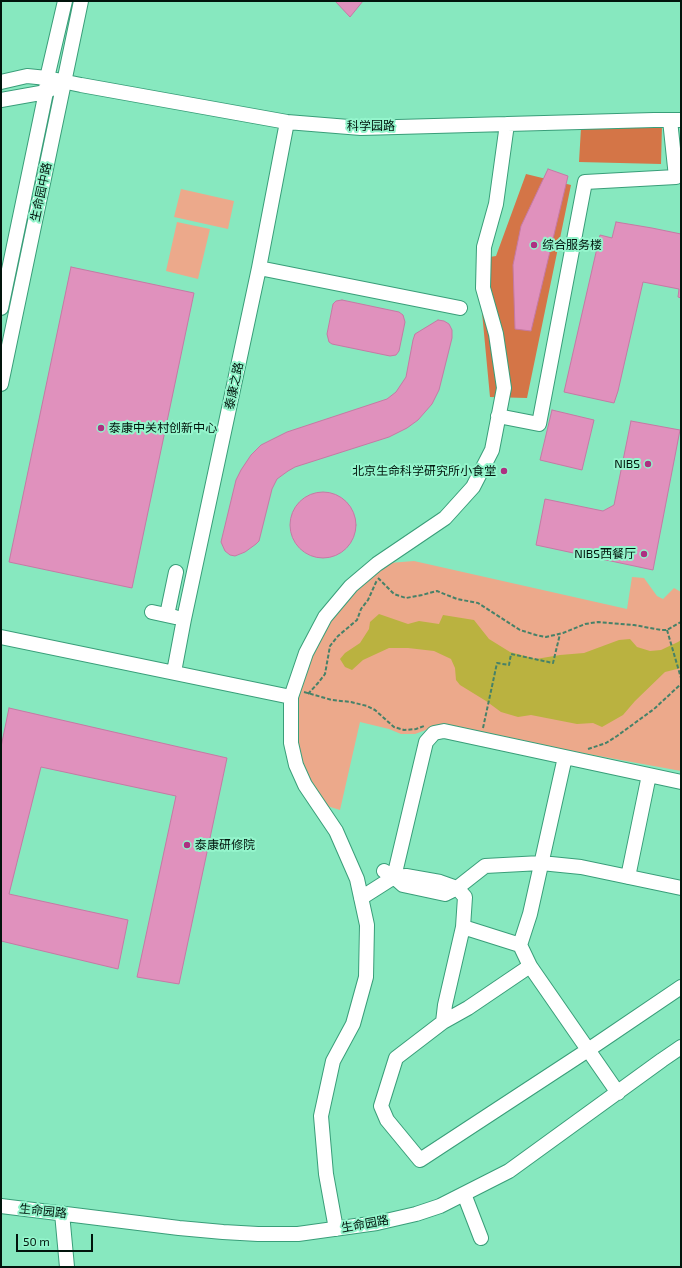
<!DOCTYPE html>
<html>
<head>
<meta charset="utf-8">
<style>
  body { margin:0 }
  #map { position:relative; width:682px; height:1268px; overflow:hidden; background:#87e8bf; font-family:"Exo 2",sans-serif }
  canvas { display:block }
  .frame { position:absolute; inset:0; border:2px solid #01140c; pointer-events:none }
  .scale { position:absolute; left:16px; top:1234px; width:77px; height:18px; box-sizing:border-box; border:2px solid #01140c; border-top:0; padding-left:5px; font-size:12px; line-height:14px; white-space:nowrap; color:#01140c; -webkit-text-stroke:3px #94f5cc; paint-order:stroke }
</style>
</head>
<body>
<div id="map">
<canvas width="682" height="1268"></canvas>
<div class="frame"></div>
<div class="scale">50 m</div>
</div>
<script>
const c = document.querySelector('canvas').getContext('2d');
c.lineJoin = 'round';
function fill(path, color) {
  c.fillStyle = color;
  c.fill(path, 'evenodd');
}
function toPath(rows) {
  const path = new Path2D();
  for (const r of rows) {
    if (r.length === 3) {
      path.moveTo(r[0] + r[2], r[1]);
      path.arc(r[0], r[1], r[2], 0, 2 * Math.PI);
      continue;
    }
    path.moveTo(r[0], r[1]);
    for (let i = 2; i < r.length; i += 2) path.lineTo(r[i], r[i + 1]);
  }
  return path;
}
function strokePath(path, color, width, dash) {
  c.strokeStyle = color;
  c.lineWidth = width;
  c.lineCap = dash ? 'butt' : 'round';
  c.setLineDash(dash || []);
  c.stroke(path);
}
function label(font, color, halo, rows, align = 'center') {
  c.font = font + ' "Exo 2","Noto Sans SC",sans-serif';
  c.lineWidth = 4;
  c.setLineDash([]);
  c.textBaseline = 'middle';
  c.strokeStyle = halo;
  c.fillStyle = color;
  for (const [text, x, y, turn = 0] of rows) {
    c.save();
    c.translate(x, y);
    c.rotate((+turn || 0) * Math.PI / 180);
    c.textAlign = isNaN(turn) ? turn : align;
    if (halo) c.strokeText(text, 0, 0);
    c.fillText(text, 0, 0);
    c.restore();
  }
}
fill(toPath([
  [181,189,234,201,228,229,174,217],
  [177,222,210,229,198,279,166,271],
  [414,561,627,609,632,577,644,578,657,596,663,599,674,588,681,592,681,771,511,740,439,725,415,734,401,734,389,729,360,722,340,810,324,805,305,785,291,697,325,617,377,564]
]), '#eca98b');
fill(toPath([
  [662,125,661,164,579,162,581,128],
  [526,174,571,185,527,398,490,397,477,259,496,256]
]), '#d47547');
fill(toPath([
  [379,614,408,624,419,621,439,624,443,615,474,620,489,639,510,652,536,659,560,655,584,653,619,640,630,639,637,647,650,651,661,650,678,642,681,640,681,668,665,672,635,701,623,715,602,727,593,723,577,724,531,715,518,717,501,712,486,701,460,685,456,680,455,668,451,659,434,651,408,648,389,648,363,660,352,670,345,667,340,659,345,653,360,643,369,629,370,622]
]), '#bab240');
const building = toPath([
  [335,1,363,1,350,17,335,1],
  [548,169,568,176,531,331,515,329,513,265,521,226,548,169],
  [616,222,652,228,681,234,681,298,678,297,679,289,643,282,618,391,614,403,564,392,600,235,612,238,616,222],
  [71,267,194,293,132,588,9,562,71,267],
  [342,300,399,312,403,315,405,322,399,351,396,355,390,356,332,344,329,342,327,334,333,304,336,301,342,300],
  [438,320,444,321,449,324,452,330,452,338,439,390,432,404,418,420,407,428,389,437,295,467,288,471,277,479,272,489,259,541,256,544,245,552,235,556,230,555,225,551,221,542,236,480,241,470,251,455,261,445,287,432,387,399,396,392,406,377,413,340,415,334,438,320],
  [552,410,594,420,582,470,540,460,552,410],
  [631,421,680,430,653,570,536,545,545,499,603,511,614,505,631,421],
  [323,525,33],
  [9,708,227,758,179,984,137,977,176,796,41,767,9,894,128,920,118,969,1,941,1,747,9,708]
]);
fill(building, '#e091bd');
strokePath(building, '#c579a4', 1);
const minor = toPath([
  [1,82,27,76,47,78,81,85,287,122,361,128,654,120,681,120],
  [1,100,46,92,53,88],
  [259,268,460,308],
  [1,308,40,121,46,92,47,78,65,1],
  [1,384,81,1],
  [498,416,539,424,585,182,676,177,670,120],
  [152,612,175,617],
  [167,615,176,572],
  [1,637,291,697],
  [174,672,184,619,259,268,287,122],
  [565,757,530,914,520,945,530,966,468,1008,443,1022,396,1058,381,1106,387,1120,420,1160,588,1050,681,987],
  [384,871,394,877,403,885,445,894,457,888,485,866,541,863,581,867,681,888],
  [394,877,426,742,434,733,444,731,681,782],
  [628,877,649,775],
  [361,898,394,877,406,876,440,882,457,888,465,897,463,927,445,1005,443,1022],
  [463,927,520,945],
  [530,966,618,1093],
  [464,1194,481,1238],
  [1,1206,179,1228,223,1232,258,1234,298,1234,377,1223,416,1214,440,1206,509,1171,662,1060,681,1047],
  [62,1213,67,1267],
  [336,1229,326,1174,321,1116,333,1061,353,1024,366,977,367,925,357,879,336,831,305,785,296,765,291,743,291,697,306,653,325,617,351,586,377,564,445,518,473,487,492,450,504,388,496,334,483,288,484,247,496,204,507,124]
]);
strokePath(minor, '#399e79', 16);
strokePath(toPath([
  [378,578,394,594,406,598,422,595,437,591,457,599,478,603,520,630,536,635,546,637,563,633,585,624,598,622,634,625,661,630,667,630,681,622],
  [667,630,681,678],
  [304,692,332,700,351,702,367,706,375,710,394,727,404,730,416,729,424,726],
  [308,694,318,683,325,674,330,646,338,636,357,620,361,609,368,600,377,580],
  [483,728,497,663,509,665,511,654,553,663,560,634],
  [588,749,606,743,617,736,654,709,681,684]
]), '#468168', 2, [4, 2]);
strokePath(minor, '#fff', 14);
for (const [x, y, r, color] of [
  [534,245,4,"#ad3081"],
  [101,428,4,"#ad3081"],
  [648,464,4,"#ad3081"],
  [504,471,4,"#ad3081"],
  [644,554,4,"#ad3081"],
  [187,845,4,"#ad3081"]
]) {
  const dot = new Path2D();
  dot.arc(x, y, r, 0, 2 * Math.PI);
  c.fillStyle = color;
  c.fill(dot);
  strokePath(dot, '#94f5cc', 1.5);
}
label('12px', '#01140c', '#94f5cc', [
  ["科学园路",371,126],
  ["生命园中路",41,192,-78],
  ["泰康之路",234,386,-78],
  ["生命园路",43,1211,6],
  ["生命园路",365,1224,-10]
]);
label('12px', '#01140c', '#94f5cc', [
  ["综合服务楼",542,245],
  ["泰康中关村创新中心",109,428],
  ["NIBS",640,464,"right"],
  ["北京生命科学研究所小食堂",496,471,"right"],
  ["NIBS西餐厅",636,554,"right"],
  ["泰康研修院",195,845]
], 'left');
</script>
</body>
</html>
